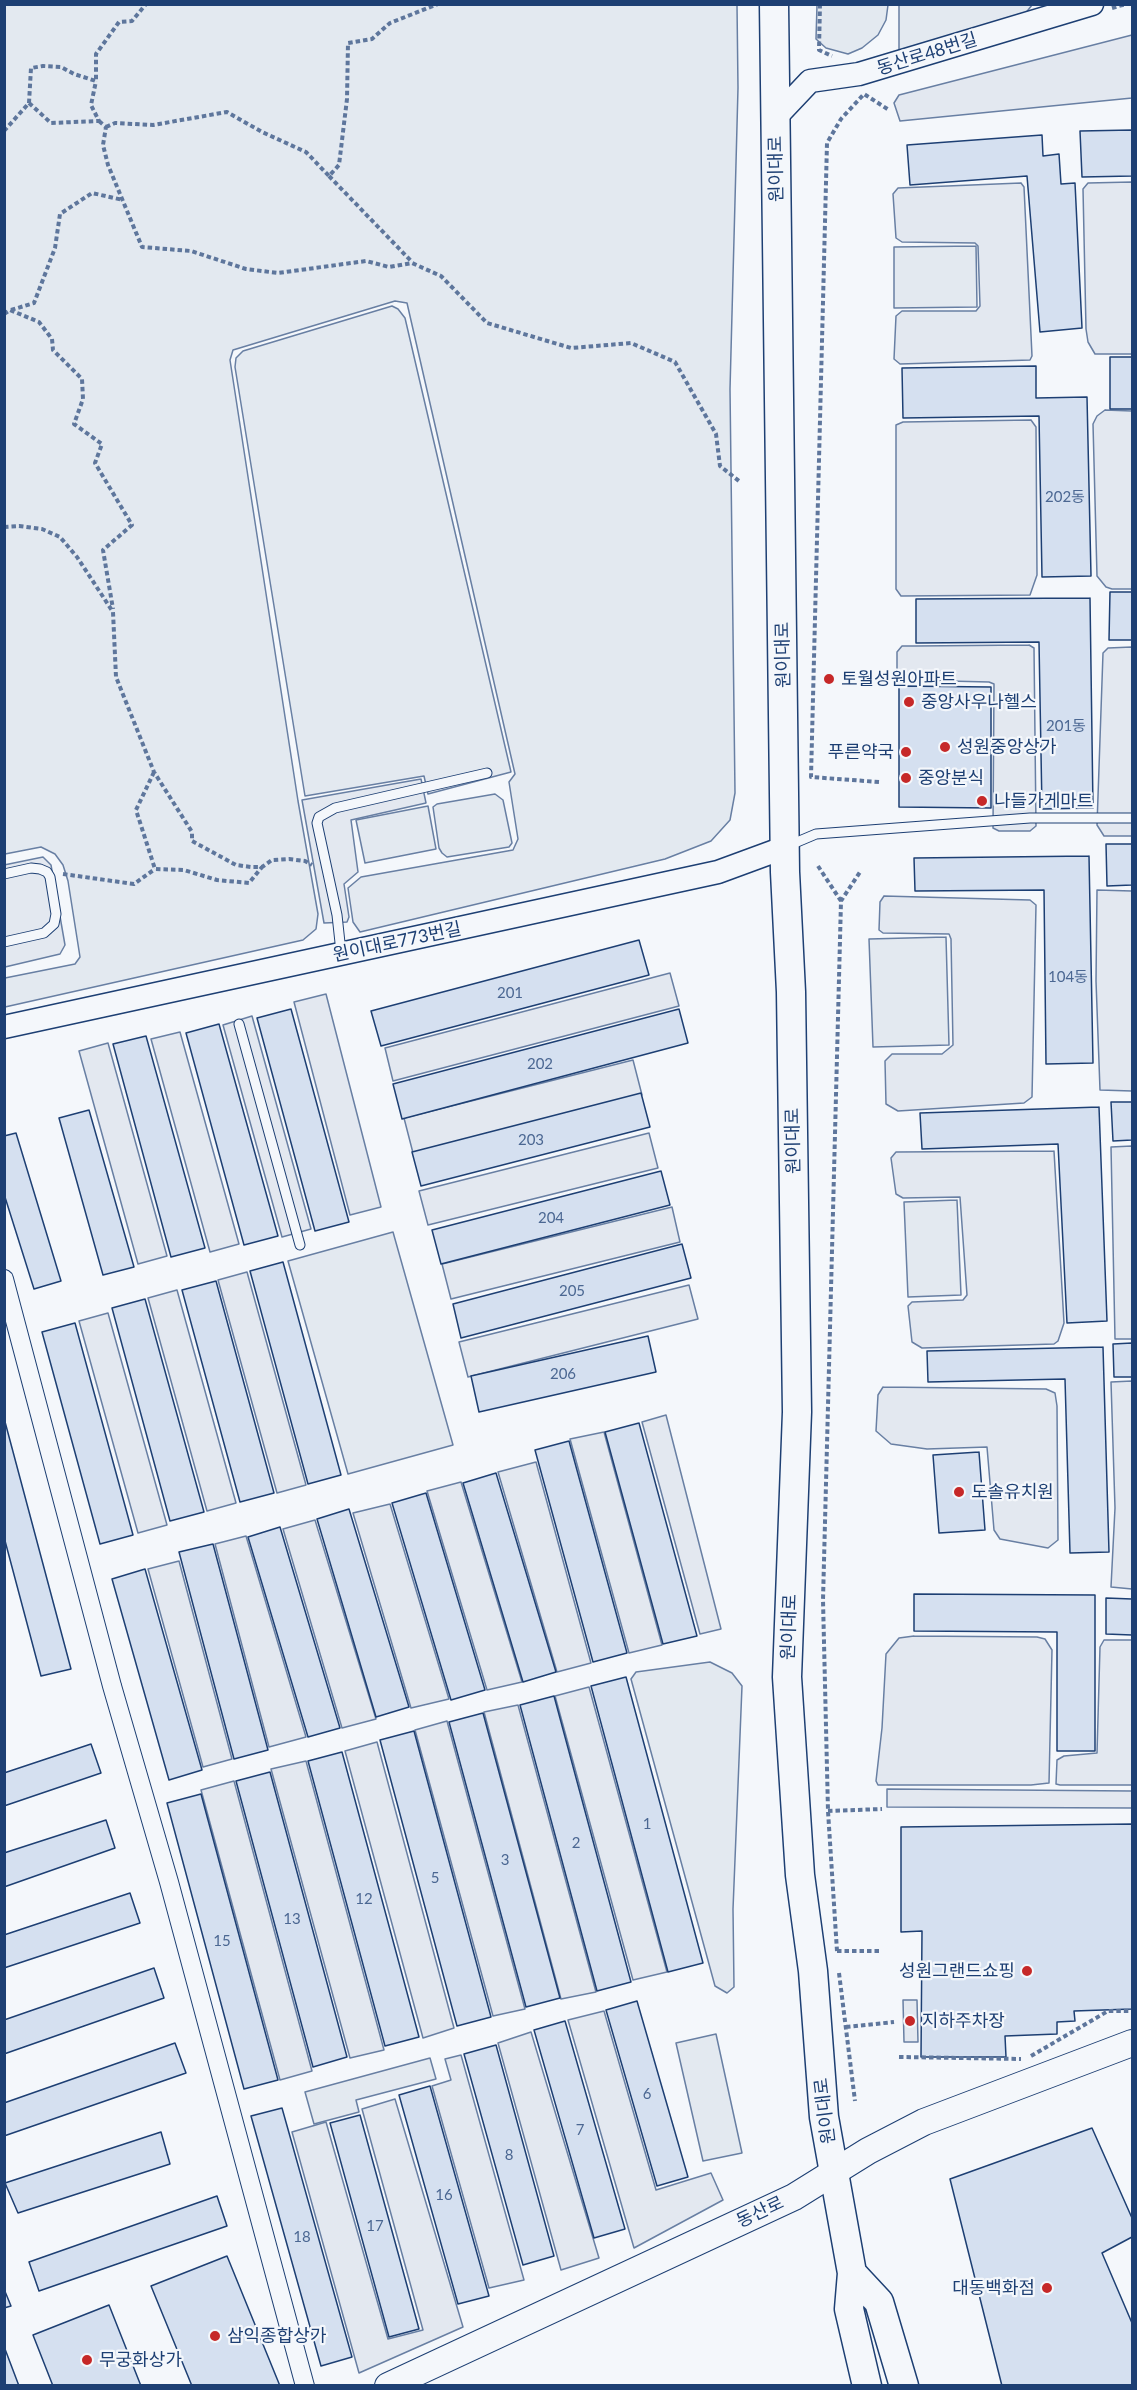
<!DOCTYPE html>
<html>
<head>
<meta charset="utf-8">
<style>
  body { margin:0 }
  #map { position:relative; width:1137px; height:2390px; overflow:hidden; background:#f4f7fb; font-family:Lato,sans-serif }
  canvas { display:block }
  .frame { position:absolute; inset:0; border:6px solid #1d3f73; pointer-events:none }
</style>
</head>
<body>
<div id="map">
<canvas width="1137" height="2390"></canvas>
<div class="frame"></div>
</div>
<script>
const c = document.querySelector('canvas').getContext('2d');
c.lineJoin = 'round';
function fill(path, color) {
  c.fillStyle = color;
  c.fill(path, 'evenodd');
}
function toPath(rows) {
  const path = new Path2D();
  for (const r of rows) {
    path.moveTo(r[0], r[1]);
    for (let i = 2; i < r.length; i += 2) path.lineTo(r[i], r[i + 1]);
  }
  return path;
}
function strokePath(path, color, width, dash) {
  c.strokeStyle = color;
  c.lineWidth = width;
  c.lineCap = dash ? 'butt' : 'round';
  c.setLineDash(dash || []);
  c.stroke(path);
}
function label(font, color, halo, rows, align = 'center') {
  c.font = font + ' Lato,"Noto Sans KR",sans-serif';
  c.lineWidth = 4.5;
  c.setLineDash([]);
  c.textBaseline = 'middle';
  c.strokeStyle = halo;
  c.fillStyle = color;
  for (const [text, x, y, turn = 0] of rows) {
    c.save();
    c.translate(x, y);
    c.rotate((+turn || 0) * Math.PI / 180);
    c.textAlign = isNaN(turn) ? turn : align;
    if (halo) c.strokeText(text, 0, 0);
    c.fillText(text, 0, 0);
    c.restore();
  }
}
const green = toPath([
  [4,5,737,5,738,88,730,389,735,793,730,820,711,841,665,859,360,932,353,922,348,888,361,877,513,850,518,839,509,782,515,774,407,303,395,301,233,350,230,360,298,801,318,914,316,929,303,940,5,1007,5,978,75,964,80,957,68,881,63,865,55,854,41,847,5,854,4,5],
  [817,5,888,5,886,20,878,35,862,48,848,54,826,48,816,39,817,5],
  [899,5,1032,5,1021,19,899,52,899,5],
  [976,246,977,307,894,308,894,247,976,246],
  [392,306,398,309,405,318,511,772,428,794,424,776,305,796,235,367,236,358,243,351,392,306],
  [495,794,503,800,512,843,509,847,447,857,442,853,439,848,433,807,437,804,495,794],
  [428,806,436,849,365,863,356,820,428,806],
  [946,937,949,1045,873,1047,869,939,946,937],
  [957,1200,961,1295,908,1297,904,1202,957,1200],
  [393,1232,453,1445,348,1474,288,1261,393,1232],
  [710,1662,732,1673,742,1686,733,1909,734,1987,727,1993,715,1986,631,1679,636,1672,710,1662],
  [716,2034,742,2153,703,2161,676,2043,716,2034],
  [430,2058,436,2079,356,2100,359,2112,314,2124,305,2092,430,2058]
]);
fill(green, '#e3e9f0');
strokePath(green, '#687fa3', 1.5);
const parking = toPath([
  [1132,35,1132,98,900,121,894,103,899,95,1132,35],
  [1132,182,1132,354,1095,354,1088,342,1086,329,1083,189,1088,183,1132,182],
  [1021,183,1024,187,1032,356,1030,360,900,364,894,359,896,316,902,311,976,311,980,306,978,246,975,243,902,242,896,238,893,194,898,188,1021,183],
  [1105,410,1132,411,1132,589,1112,589,1106,587,1097,576,1093,424,1097,416,1105,410],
  [1031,420,1036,427,1037,575,1030,595,901,596,896,589,896,425,903,422,1031,420],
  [1029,645,1034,648,1036,826,1030,831,999,831,993,828,994,684,989,682,906,680,897,677,897,652,902,646,915,646,1029,645],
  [1132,647,1132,836,1104,836,1097,825,1103,653,1108,648,1132,647],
  [421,779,426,803,351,820,358,872,344,884,349,917,347,922,324,923,302,800,421,779],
  [43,857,51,865,65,945,60,954,5,967,4,865,43,857],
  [1097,890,1132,891,1132,1091,1100,1090,1096,981,1097,890],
  [884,896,1030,900,1036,905,1032,1097,1024,1103,898,1111,886,1104,885,1061,892,1054,942,1054,953,1045,951,939,949,934,883,933,879,930,880,902,884,896],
  [670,973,679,1006,393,1081,385,1048,670,973],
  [326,994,381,1207,350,1215,294,1002,326,994],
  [252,1016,311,1229,282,1237,223,1025,252,1016],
  [180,1032,239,1244,210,1252,151,1039,180,1032],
  [108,1043,167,1256,138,1264,79,1051,108,1043],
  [633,1060,642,1095,413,1153,404,1118,633,1060],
  [649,1133,658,1168,428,1225,419,1191,649,1133],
  [1132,1146,1132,1339,1115,1339,1111,1147,1132,1146],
  [1054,1151,1064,1323,1058,1341,1054,1344,922,1348,912,1342,908,1306,912,1302,963,1300,967,1295,960,1197,903,1198,896,1194,891,1158,896,1152,1054,1151],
  [672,1207,680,1242,451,1299,442,1264,672,1207],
  [247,1272,306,1485,277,1493,218,1280,247,1272],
  [689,1285,698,1319,468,1377,459,1342,689,1285],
  [177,1290,236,1503,207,1511,148,1298,177,1290],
  [108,1313,167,1525,138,1533,79,1321,108,1313],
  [1132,1381,1132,1589,1111,1587,1115,1508,1111,1382,1132,1381],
  [883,1387,1046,1389,1055,1393,1057,1406,1058,1540,1048,1548,1000,1539,994,1530,987,1447,927,1449,891,1444,876,1431,878,1395,883,1387],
  [666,1415,721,1629,700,1634,642,1422,666,1415],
  [604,1432,662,1645,629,1653,570,1439,604,1432],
  [536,1462,591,1663,557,1672,498,1472,536,1462],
  [461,1482,522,1682,487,1690,427,1491,461,1482],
  [390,1504,449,1699,411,1708,353,1513,390,1504],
  [315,1520,376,1719,342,1728,283,1529,315,1520],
  [246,1536,306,1737,269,1747,215,1544,246,1536],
  [179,1561,232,1759,203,1767,148,1569,179,1561],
  [914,1636,1037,1637,1045,1639,1052,1650,1049,1783,1031,1785,878,1785,876,1781,882,1728,886,1654,899,1638,914,1636],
  [1104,1640,1132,1640,1132,1785,1060,1785,1056,1784,1057,1760,1064,1756,1097,1753,1100,1647,1104,1640],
  [589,1687,667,1972,633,1980,555,1696,589,1687],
  [518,1705,596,1992,561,1999,484,1712,518,1705],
  [447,1721,525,2009,493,2016,415,1730,447,1721],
  [377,1742,454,2028,423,2038,345,1751,377,1742],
  [306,1761,384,2050,350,2058,271,1769,306,1761],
  [234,1781,312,2071,280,2080,201,1790,234,1781],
  [887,1789,1132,1791,1132,1808,887,1807,887,1789],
  [903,2000,917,2000,918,2042,904,2042,903,2000],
  [604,2011,656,2190,711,2173,723,2200,634,2248,568,2020,604,2011],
  [531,2032,599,2258,561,2270,498,2043,531,2032],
  [461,2055,524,2280,489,2288,432,2086,451,2080,445,2059,461,2055],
  [395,2099,463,2327,359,2373,292,2132,326,2122,388,2339,423,2330,362,2109,395,2099]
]);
fill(parking, '#e3e8f0');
strokePath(parking, '#687fa3', 1.5);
const building = toPath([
  [1132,130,1132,176,1082,177,1080,131,1132,130],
  [1042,135,1043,156,1059,154,1061,184,1075,183,1082,328,1040,332,1027,176,910,185,907,145,1042,135],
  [1110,357,1132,357,1132,409,1110,409,1110,357],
  [1036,366,1036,398,1087,397,1091,576,1042,577,1039,416,903,418,902,368,1036,366],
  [1110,592,1132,592,1132,640,1109,640,1110,592],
  [1090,598,1093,808,1042,809,1039,642,916,643,916,599,1090,598],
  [899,686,991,687,991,808,899,807,899,686],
  [1106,844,1132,844,1132,885,1107,886,1106,844],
  [1089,856,1093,1063,1046,1064,1044,890,915,891,914,858,1089,856],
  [639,940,649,975,381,1046,371,1011,639,940],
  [291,1009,349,1222,315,1231,257,1018,291,1009],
  [679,1009,688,1043,402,1119,393,1084,679,1009],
  [219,1024,278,1236,244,1245,186,1033,219,1024],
  [146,1036,205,1248,171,1257,113,1044,146,1036],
  [641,1093,650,1127,421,1186,412,1152,641,1093],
  [1111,1102,1132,1102,1132,1140,1113,1141,1111,1102],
  [1099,1107,1107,1321,1067,1323,1058,1144,922,1149,920,1113,1099,1107],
  [89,1110,134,1267,103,1275,59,1118,89,1110],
  [16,1133,61,1281,34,1289,4,1194,4,1136,16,1133],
  [661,1171,670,1205,441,1264,432,1230,661,1171],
  [682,1244,691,1278,461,1338,453,1304,682,1244],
  [283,1262,341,1475,308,1484,250,1271,283,1262],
  [216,1281,274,1493,240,1502,182,1290,216,1281],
  [145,1299,204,1512,170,1521,112,1308,145,1299],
  [75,1323,133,1535,100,1544,42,1332,75,1323],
  [648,1336,656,1372,479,1412,471,1376,648,1336],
  [1132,1343,1132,1377,1114,1377,1113,1344,1132,1343],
  [1103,1347,1109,1552,1070,1553,1065,1379,928,1382,927,1351,1103,1347],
  [4,1418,71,1669,41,1676,4,1537,4,1418],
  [639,1423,697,1636,663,1644,605,1432,639,1423],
  [569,1441,627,1653,593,1662,535,1450,569,1441],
  [979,1452,985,1530,939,1533,933,1455,979,1452],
  [496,1473,556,1672,523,1682,463,1483,496,1473],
  [426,1493,485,1690,451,1700,392,1503,426,1493],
  [349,1509,409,1707,376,1717,317,1519,349,1509],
  [280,1527,340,1728,308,1737,248,1537,280,1527],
  [213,1544,268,1750,234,1759,179,1552,213,1544],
  [145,1569,202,1770,169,1780,112,1579,145,1569],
  [914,1594,1095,1595,1095,1751,1057,1751,1057,1632,914,1631,914,1594],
  [1106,1598,1132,1599,1132,1635,1106,1634,1106,1598],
  [626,1677,703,1963,668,1972,591,1686,626,1677],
  [554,1696,631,1982,597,1991,520,1705,554,1696],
  [483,1713,560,1998,526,2007,449,1722,483,1713],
  [414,1731,491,2017,457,2026,380,1740,414,1731],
  [91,1744,101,1773,4,1806,4,1773,91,1744],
  [342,1752,419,2037,385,2046,308,1761,342,1752],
  [270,1772,347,2057,313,2067,236,1781,270,1772],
  [201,1794,278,2080,244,2089,167,1803,201,1794],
  [106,1820,115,1848,4,1887,4,1853,106,1820],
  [1132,1824,1132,2009,1074,2011,1075,2021,1057,2022,1057,2034,1005,2036,1006,2057,921,2057,922,1931,901,1932,901,1827,1132,1824],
  [130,1893,140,1923,4,1968,4,1935,130,1893],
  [154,1968,164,1998,4,2054,4,2020,154,1968],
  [637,2001,688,2177,657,2186,606,2010,637,2001],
  [565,2021,625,2229,594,2238,534,2030,565,2021],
  [175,2043,186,2073,4,2136,4,2103,175,2043],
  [496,2045,554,2256,523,2265,464,2054,496,2045],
  [430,2086,489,2296,458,2304,399,2095,430,2086],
  [282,2108,352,2357,321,2366,251,2116,282,2108],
  [360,2115,419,2329,389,2337,330,2123,360,2115],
  [1092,2128,1132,2218,1132,2237,1102,2253,1132,2323,1132,2386,1002,2386,950,2179,1092,2128],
  [161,2132,170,2164,18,2213,5,2183,161,2132],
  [217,2196,227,2226,39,2291,29,2262,217,2196],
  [227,2256,280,2386,192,2386,151,2286,227,2256],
  [4,2289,11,2306,4,2308,4,2289],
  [109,2305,141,2386,53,2386,33,2335,109,2305],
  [5,2349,19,2386,4,2386,5,2349]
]);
fill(building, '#d5e0f0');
strokePath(building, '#1d3f73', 1.5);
const service = toPath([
  [790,845,816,834,1030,818,1132,818],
  [4,874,31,868,40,869,47,872,50,877,56,914,54,924,44,933,4,942],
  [341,952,337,915,317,823,319,817,335,808,487,773],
  [239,1024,300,1245]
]);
const minor = toPath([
  [4,1279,112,1686,169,1882,305,2386]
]);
const tertiary = toPath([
  [775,118,810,81,859,74,1092,4],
  [4,1027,718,872,786,847]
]);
const secondary = toPath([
  [388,2386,794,2197,868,2151,924,2122,1132,2043]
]);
const primary = toPath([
  [774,4,785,872,791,992,797,1412,787,1677,800,1875,813,1971,824,2117,852,2273,849,2309,867,2386],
  [852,2273,879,2302,904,2386]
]);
strokePath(service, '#1d3f73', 11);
strokePath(minor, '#1d3f73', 20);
strokePath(tertiary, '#1d3f73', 25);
strokePath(secondary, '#1d3f73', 28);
strokePath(primary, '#1d3f73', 31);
strokePath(toPath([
  [820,4,819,50,832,56],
  [1112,8,1126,4],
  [29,103,51,123,99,121,91,105,96,81],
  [99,121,106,127,103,145,108,165,142,247,191,251,246,269,278,273,366,261,389,267,412,263,441,276,487,323,571,348,631,343,675,362,716,434,720,466,739,481],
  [106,127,115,123,153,125,227,112,262,132,306,152,329,176,339,165,347,99,348,43,372,39,390,23,438,4],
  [4,131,29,103,31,68,43,66,61,67,74,74,96,81,96,54,119,22,132,21,146,4],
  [329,176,412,262],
  [11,310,34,303,55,248,60,214,92,193,123,200],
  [4,314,10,310,39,322,52,339,53,350,82,379,83,399,74,424,102,444,95,463,132,525,103,550,113,609],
  [4,527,19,526,42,529,60,537,77,557,113,612,116,677,154,772,192,832,192,841,236,865,251,867,262,867,272,860,289,859,305,861,312,865],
  [154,772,136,810,155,869,184,870,217,880,249,883,262,867],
  [879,782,811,777,827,143,841,119,864,94,889,110],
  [818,866,841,901],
  [63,874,134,884,155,869],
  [828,1811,882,1809],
  [837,1951,828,1811,823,1600,841,901,860,872],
  [837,1951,882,1951],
  [839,1973,855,2101],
  [846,2027,894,2022],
  [1031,2056,1108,2011,1132,2011],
  [899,2057,1021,2059]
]), '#5e769c', 4, [4.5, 3]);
strokePath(service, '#f4f7fb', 9);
strokePath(minor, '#f4f7fb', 18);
strokePath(tertiary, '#f4f7fb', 22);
strokePath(secondary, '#f4f7fb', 26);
strokePath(primary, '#f4f7fb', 28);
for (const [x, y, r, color] of [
  [829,679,6,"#c62828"],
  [909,702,6,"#c62828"],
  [945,747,6,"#c62828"],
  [906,752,6,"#c62828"],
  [906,778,6,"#c62828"],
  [982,801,6,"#c62828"],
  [959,1492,6,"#c62828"],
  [1027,1971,6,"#c62828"],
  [910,2021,6,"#c62828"],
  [1047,2288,6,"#c62828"],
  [215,2336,6,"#c62828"],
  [87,2360,6,"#c62828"]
]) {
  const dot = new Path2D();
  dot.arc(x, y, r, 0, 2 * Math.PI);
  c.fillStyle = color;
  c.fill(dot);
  strokePath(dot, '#f4f7fb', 2);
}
label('15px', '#4b6792', null, [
  ["202동",1065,497],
  ["201동",1066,726],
  ["104동",1068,977],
  ["201",510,993],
  ["202",540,1064],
  ["203",531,1140],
  ["204",551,1218],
  ["205",572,1291],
  ["206",563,1374],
  ["1",647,1824],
  ["2",576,1843],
  ["3",505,1860],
  ["5",435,1878],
  ["12",364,1899],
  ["13",292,1919],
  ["15",222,1941],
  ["6",647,2094],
  ["7",580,2130],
  ["8",509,2155],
  ["16",444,2195],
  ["17",375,2226],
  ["18",302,2237]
]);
label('18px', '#1d3f73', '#f4f7fb', [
  ["동산로48번길",927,54,-17],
  ["원이대로",776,169,-91],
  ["원이대로",783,655,-91],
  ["원이대로773번길",397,942,-12],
  ["원이대로",793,1141,-91],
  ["원이대로",789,1627,-88],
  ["원이대로",825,2111,-97],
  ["동산로",760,2212,-25]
]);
label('18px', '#1d3f73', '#f4f7fb', [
  ["토월성원아파트",841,679],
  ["중앙사우나헬스",921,702],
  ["성원중앙상가",957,747],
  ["푸른약국",894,752,"right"],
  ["중앙분식",918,778],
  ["나들가게마트",994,801],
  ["도솔유치원",971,1492],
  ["성원그랜드쇼핑",1015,1971,"right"],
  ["지하주차장",922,2021],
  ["대동백화점",1035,2288,"right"],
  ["삼익종합상가",227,2336],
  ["무궁화상가",99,2360]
], 'left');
</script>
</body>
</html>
